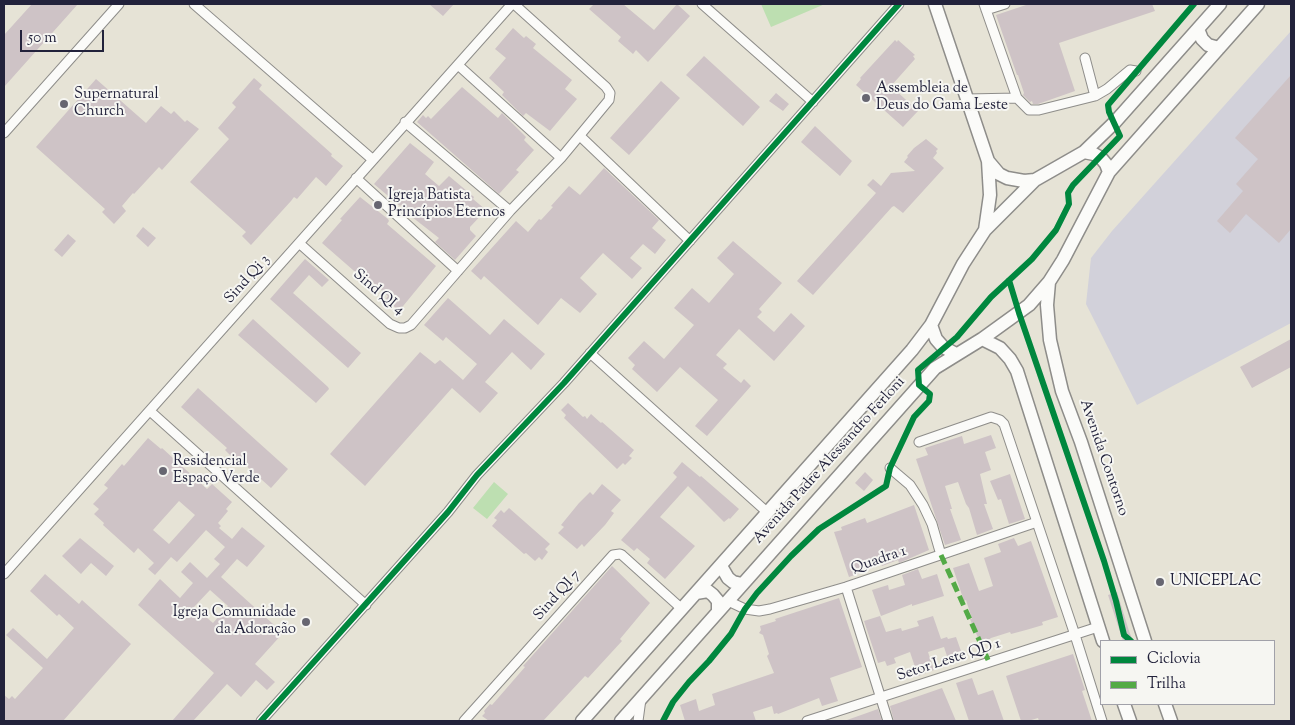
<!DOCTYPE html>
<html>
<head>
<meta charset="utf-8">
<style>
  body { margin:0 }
  #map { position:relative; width:1295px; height:725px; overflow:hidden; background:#e6e3d6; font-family:"Sorts Mill Goudy",serif }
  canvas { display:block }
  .frame { position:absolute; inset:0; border:5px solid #22223b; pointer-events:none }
  .legend { position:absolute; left:1100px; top:640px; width:175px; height:65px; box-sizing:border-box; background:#f6f6f2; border:1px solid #a1a1a9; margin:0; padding:6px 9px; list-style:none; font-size:15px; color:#22223b }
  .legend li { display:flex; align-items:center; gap:10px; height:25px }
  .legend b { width:25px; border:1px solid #a1a1a9 }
  .scale { position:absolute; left:20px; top:30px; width:84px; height:22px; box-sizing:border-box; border:2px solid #22223b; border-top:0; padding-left:6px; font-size:15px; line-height:18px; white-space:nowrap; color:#22223b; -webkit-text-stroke:4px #f6f6f2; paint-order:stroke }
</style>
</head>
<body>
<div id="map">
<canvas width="1295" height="725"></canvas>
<div class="frame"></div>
<ul class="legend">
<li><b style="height:6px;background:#00873e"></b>Ciclovia</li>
<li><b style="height:6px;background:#53aa46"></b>Trilha</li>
</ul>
<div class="scale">50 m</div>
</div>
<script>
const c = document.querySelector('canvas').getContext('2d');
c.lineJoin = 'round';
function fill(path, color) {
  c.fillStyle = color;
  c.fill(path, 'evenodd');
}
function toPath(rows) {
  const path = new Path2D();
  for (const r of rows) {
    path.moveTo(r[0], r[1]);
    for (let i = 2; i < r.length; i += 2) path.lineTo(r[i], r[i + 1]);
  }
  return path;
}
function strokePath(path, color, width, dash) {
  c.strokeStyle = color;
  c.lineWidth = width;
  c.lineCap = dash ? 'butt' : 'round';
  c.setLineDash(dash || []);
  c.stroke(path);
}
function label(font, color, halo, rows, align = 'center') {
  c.font = font + ' "Sorts Mill Goudy",serif';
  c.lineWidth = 4;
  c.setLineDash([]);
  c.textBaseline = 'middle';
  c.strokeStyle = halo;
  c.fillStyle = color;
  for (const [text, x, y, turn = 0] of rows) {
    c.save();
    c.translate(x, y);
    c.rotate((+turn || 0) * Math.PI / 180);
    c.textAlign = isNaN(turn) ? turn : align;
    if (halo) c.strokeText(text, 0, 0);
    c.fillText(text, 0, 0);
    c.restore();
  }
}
fill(toPath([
  [1291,31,1291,323,1137,405,1086,304,1091,258,1112,231]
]), '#d2d1da');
fill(toPath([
  [761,4,825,4,771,27],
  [494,482,508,494,487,519,473,508]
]), '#bddfb1');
fill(toPath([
  [32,4,78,4,4,87,4,35],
  [429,4,454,4,443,16],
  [594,4,623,4,654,30,677,4,690,16,648,62,636,50,633,54,618,41,621,37,589,9],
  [1029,4,1152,4,1155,11,1059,43,1075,91,1038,104,1033,104,1032,101,1030,102,1023,95,1024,93,1018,75,1017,75,996,15],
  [513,28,524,38,526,36,536,44,533,48,572,80,565,89,577,99,550,131,526,113,523,116,502,95,504,92,489,78,506,58,495,49],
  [895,40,897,42,898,40,915,55,913,56,915,59,891,86,918,111,903,127,856,85,861,79,860,78],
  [704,56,760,107,743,126,686,75],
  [1291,75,1291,229,1279,243,1246,214,1230,233,1217,221,1243,191,1236,184,1258,159,1235,138],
  [254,78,262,85,259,89,332,154,331,156,343,166,326,186,316,177,297,199,294,197,291,201,251,245,242,236,246,232,190,182,229,139,218,128,236,107,232,103],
  [96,79,146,123,161,106,171,114,174,111,185,122,187,120,199,129,162,170,159,167,134,194,133,193,122,206,126,211,114,224,102,212,105,209,36,147],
  [661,81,680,98,629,155,610,138],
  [462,87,498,118,502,113,526,137,524,140,534,150,516,170,519,172,499,194,417,122,423,115,426,118,428,116,431,119],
  [776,93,789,104,783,111,769,101],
  [815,126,852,161,840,176,801,142],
  [926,139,938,149,936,151,937,153,933,158,944,168,903,213,894,206,892,207,813,295,797,281,876,193,867,185,873,179,881,186,891,173,915,171,904,162,908,157,907,156,914,148],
  [410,143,434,162,425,174,439,186,449,176,474,197,473,199,486,210,470,227,470,230,476,236,455,260,435,242,439,238,412,217,413,216,401,205,400,206,374,184],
  [604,168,659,220,652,228,666,240,655,254,643,244,630,258,642,268,632,279,603,253,580,278,597,294,580,313,561,298,538,325,484,276,481,280,471,271,516,221,528,232,539,219,541,220,553,207,551,206,569,186,580,195],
  [360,197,388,219,389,221,387,224,436,266,399,311,386,299,388,296,364,274,361,277,322,243,342,220,340,219],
  [143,227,156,238,148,247,136,236],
  [68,234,76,241,62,257,54,250],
  [733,241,782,283,759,309,762,312,757,317,774,332,791,313,805,326,774,361,739,329,716,355,727,364,723,368,741,383,744,379,751,386,707,436,695,426,718,400,680,367,657,392,632,369,635,365,628,358,644,341,664,359,694,325,674,308,692,288,709,303,734,274,717,258],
  [305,259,329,280,322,287,309,275,293,293,361,353,348,368,270,299],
  [448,298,490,335,504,319,545,354,531,370,512,352,485,382,498,393,480,413,452,388,365,486,330,454,420,352,435,364,440,360,463,380,477,364,446,337,443,341,424,325],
  [253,319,328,387,329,389,316,403,238,335],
  [1291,339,1291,367,1252,388,1240,367],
  [198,388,288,469,271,488,233,454,231,456,225,450,227,448,181,407],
  [568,403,583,417,585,416,587,419,591,414,601,423,602,422,634,450,629,456,632,458,625,465,623,463,617,469,564,418,566,415,561,410],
  [991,435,996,448,985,452,991,470,980,474,987,504,984,504,993,529,977,535,969,508,966,504,958,482,945,486,952,509,950,509,961,540,945,545,916,459,928,455,925,448,962,436,964,444],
  [148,438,161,449,162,448,207,489,212,484,232,502,226,509,228,511,218,523,221,526,219,528,232,539,242,527,265,546,247,567,237,559,221,577,283,633,255,664,275,682,267,690,256,680,241,697,227,684,193,721,172,721,214,673,138,605,160,579,180,598,193,583,181,572,190,562,207,578,220,564,214,559,225,547,206,530,177,562,171,557,155,575,148,569,154,563,138,548,134,553,103,525,104,523,94,514,99,509,93,504,108,488,104,485,122,464,124,466],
  [179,501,195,515,169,544,153,530],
  [210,590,228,606,213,623,194,607],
  [682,462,700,477,701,476,739,509,730,519,729,518,724,522,688,486,660,517,695,546,665,579,647,563,650,559,637,548,634,551,621,540,677,477,673,473],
  [865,472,873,480,864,491,855,483],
  [1010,474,1025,519,1009,524,1001,499,998,500,990,481],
  [602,484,621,500,611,511,614,513,605,525,584,547,582,544,577,549,558,533,564,527,561,525,579,503,590,492,593,495],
  [914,505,929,550,899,563,898,560,882,566,879,558,863,563,866,571,849,577,834,532,842,530,841,527,865,518,867,523],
  [509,508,550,544,545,549,548,552,542,560,539,557,535,561,526,553,524,554,492,526,497,520,494,518,501,510,504,513],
  [80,538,114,566,106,576,91,563,81,574,62,556],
  [1014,538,1018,546,1031,541,1058,617,1042,622,1043,625,1026,630,1011,634,1010,632,991,638,987,641,979,640,972,624,970,619,972,619,966,600,964,601,953,568,969,563,979,591,993,586,984,558,1001,552,998,544],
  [612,566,650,603,620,639,622,641,588,678,585,676,543,721,489,721,482,716,485,713,484,711,490,704,492,705,525,667,523,666],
  [918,569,922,579,937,574,944,596,912,606,912,604,881,616,872,590,888,585,889,590,905,585,902,575],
  [45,574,79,604,82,600,131,644,63,721,4,721,4,695,9,699,12,696,15,699,43,668,6,635,13,628,47,659,74,628,59,614,57,616,30,591],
  [1117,592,1129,631,1133,641,1123,641,1121,635,1108,595],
  [839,598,862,667,830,678,838,701,822,706,819,698,778,714,777,713,774,714,772,706,753,712,756,721,685,721,680,705,696,699,699,711,715,705,712,694,774,673,767,656,769,654,763,635,759,633,761,630,760,626,776,621,775,619],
  [880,616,886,632,901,628,902,631,919,626,917,621,933,616,941,639,947,637,948,639,956,637,961,651,947,656,944,647,928,652,934,670,918,676,910,652,894,658,896,663,887,666,885,661,878,663,864,621],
  [1073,654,1085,690,1082,691,1092,721,1039,721,1038,718,1028,721,1021,721,1006,676],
  [972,678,978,695,993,690,1004,721,969,721,956,683],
  [942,688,956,721,894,721,890,706],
  [878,709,882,721,847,721,847,720]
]), '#cec3c6');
const minor = toPath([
  [194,4,372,159],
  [702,4,813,102],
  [984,4,1017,98,1029,110,1039,110,1095,96,1107,89,1130,70,1136,71],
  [986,10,1005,4],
  [1085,58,1095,96],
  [458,65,561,158],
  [967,99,1017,98],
  [405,122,510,211],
  [4,133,119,4],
  [580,136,690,241],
  [356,178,458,271],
  [299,243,390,324,399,328,405,328,411,325,510,211,561,158,609,100,610,93,606,87,514,4],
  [590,353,768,513],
  [150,411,366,605],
  [919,442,991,417,1000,420,1004,424,1075,635,1102,721],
  [890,468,910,485,923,505,932,524,941,555],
  [4,574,512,4],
  [846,587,888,721],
  [728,601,745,609,759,611,770,609,846,587,1037,522],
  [261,721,448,512,477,475,564,383,899,4],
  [464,721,613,555,620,554,622,555,682,609],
  [638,721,641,699],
  [807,721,1098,627]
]);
const secondary = toPath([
  [935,4,988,161,990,195,985,230],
  [1198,29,1202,39,1208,45,1219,48],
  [1084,152,1094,154,1101,158,1106,164,1109,172],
  [988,161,999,174,1007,178,1024,181,1035,180],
  [1049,282,1047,305,1050,340,1062,391,1081,442,1145,641],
  [931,325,936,339,943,347,956,354],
  [982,339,1000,348,1010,359,1017,371,1103,641],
  [721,566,728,578,733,582,742,584],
  [696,593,708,591,713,595,718,601,718,612],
  [1124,704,1130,721],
  [1165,704,1171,721],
  [582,721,912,350,931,325,963,264,985,230,1035,180,1084,152,1115,122,1220,4],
  [621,721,935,368,982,339,1029,305,1049,282,1063,260,1109,172,1258,4]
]);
strokePath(minor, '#8e8d8a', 11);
strokePath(secondary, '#8e8d8a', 15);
strokePath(minor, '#fbfbf9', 9);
strokePath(secondary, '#fbfbf9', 12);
strokePath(toPath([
  [941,555,989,662]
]), '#53aa46', 5, [10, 5]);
strokePath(toPath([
  [1009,280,1019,313,1104,561,1116,601,1124,635,1131,641],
  [261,721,448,512,477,475,564,383,899,4],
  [663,721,673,702,689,682,709,661,731,634,745,609,757,593,791,556,819,529,886,486,890,468,914,417,929,401,930,394,919,385,918,370,957,337,991,297,1032,259,1056,230,1069,204,1068,193,1073,185,1120,136,1109,112,1108,105,1194,4]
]), '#00873e', 6);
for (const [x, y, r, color] of [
  [866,98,5,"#676671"],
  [64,104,5,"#676671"],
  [378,205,5,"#676671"],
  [163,471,5,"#676671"],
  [1160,582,5,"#676671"],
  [306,622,5,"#676671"]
]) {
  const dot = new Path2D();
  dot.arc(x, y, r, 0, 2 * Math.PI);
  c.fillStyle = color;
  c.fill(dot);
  strokePath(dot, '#f6f6f2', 2);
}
label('15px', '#22223b', '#f6f6f2', [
  ["Assembleia de",876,89],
  ["Deus do Gama Leste",876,106],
  ["Supernatural",74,95],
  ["Church",74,112],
  ["Igreja Batista",388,196],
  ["Princípios Eternos",388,213],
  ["Residencial",173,462],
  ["Espaço Verde",173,479],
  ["UNICEPLAC",1170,582],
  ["Igreja Comunidade",296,613,"right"],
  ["da Adoração",296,630,"right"]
], 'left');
label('15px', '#22223b', '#f6f6f2', [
  ["Sind Qi 3",248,280,-48],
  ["Sind QI 4",378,293,40],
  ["Avenida Contorno",1103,458,71],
  ["Avenida Padre Alessandro Ferloni",830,461,-48],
  ["Quadra 1",879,561,-19],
  ["Sind QI 7",558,596,-48],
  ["Setor Leste QD 1",949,661,-18]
]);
</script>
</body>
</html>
